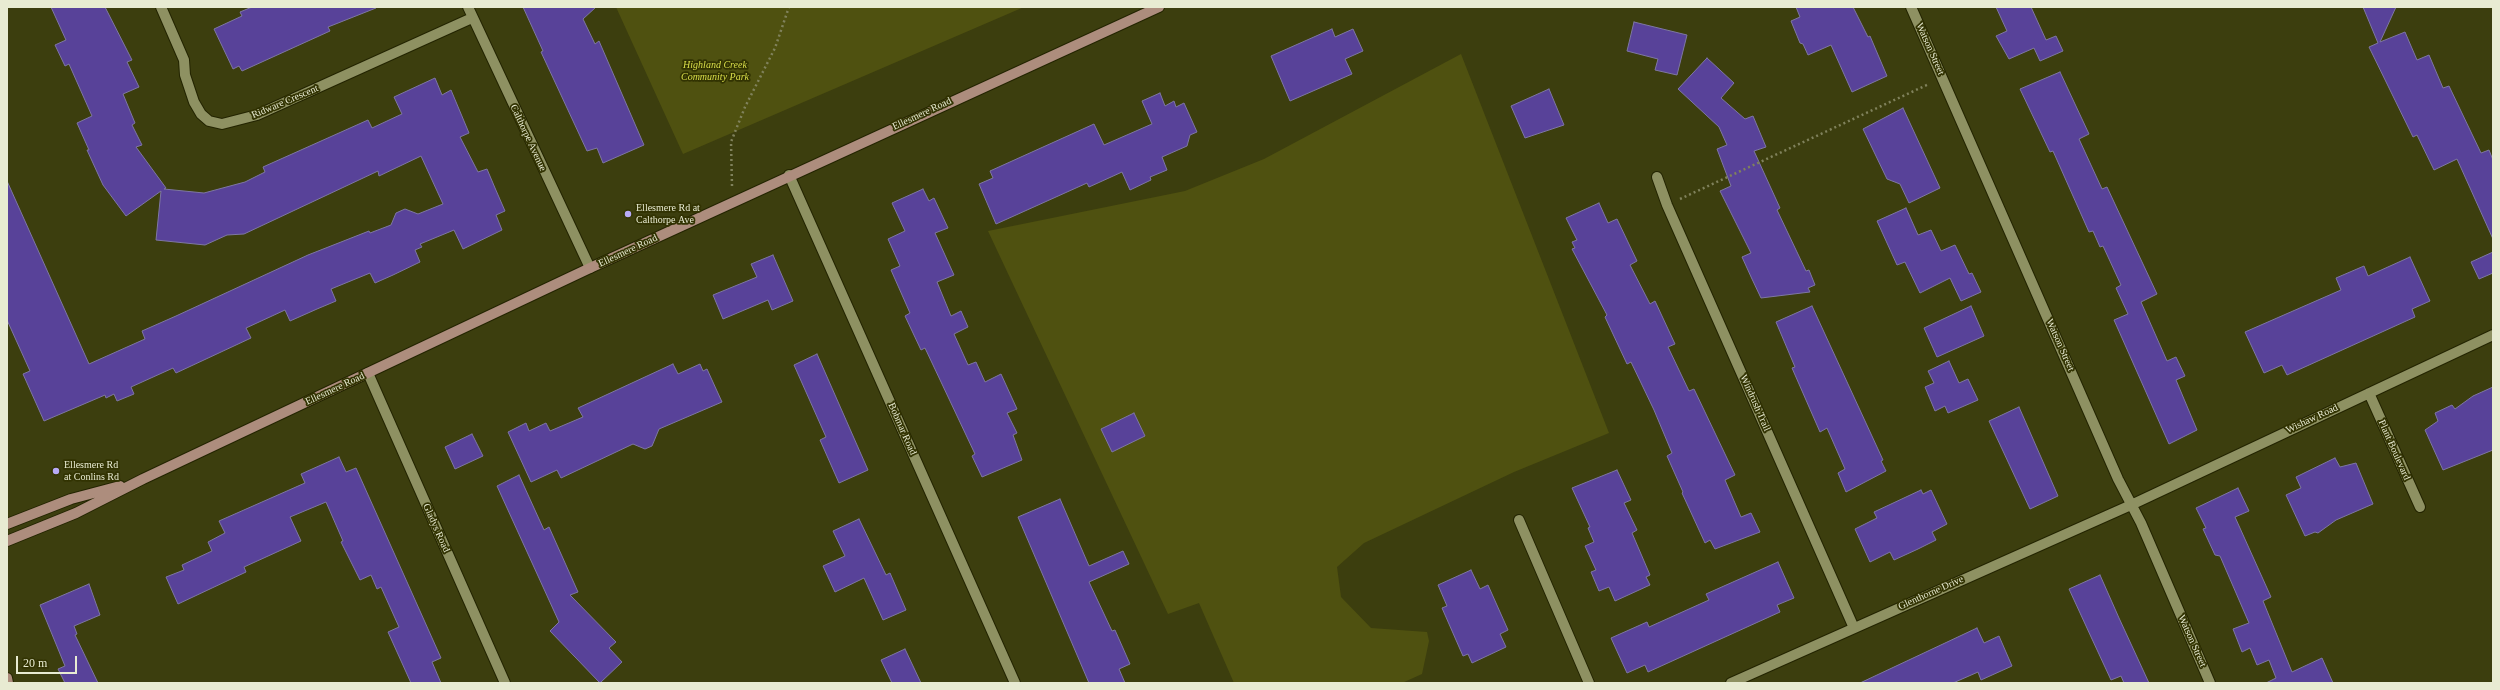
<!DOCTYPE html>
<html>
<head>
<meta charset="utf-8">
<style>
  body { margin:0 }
  #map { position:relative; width:2500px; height:690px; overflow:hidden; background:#3c3e0e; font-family:"Times New Roman",serif }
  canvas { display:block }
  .frame { position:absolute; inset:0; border:8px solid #e8ebd2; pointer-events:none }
  .scale { position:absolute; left:16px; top:656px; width:61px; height:18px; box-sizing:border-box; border:2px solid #e8ebd2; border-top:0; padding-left:5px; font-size:12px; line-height:14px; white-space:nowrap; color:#e8ebd2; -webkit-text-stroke:3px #323302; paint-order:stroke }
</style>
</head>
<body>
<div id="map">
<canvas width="2500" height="690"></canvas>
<div class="frame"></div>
<div class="scale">20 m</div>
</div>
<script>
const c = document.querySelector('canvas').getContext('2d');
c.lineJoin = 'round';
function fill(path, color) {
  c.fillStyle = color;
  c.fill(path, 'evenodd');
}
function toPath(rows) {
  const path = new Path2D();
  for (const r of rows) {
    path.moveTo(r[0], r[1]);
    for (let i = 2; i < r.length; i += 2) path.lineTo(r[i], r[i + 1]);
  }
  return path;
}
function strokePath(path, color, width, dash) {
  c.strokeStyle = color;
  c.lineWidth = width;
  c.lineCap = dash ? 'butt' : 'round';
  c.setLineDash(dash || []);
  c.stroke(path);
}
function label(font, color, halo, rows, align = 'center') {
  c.font = font + ' "Times New Roman",serif';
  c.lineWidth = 3.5;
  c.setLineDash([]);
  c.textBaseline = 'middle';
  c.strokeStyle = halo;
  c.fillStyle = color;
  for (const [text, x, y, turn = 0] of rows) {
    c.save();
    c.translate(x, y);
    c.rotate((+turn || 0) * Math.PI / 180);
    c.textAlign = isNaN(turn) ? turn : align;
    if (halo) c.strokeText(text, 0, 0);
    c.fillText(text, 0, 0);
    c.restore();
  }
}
fill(toPath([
  [616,7,1024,7,683,154],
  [1461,54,1609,433,1514,472,1364,543,1337,567,1341,597,1371,628,1427,632,1429,641,1422,674,1402,683,1234,683,1199,603,1168,614,988,231,1185,191,1264,159]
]), '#4f5110');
const building = toPath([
  [51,7,105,7,132,60,127,62,139,87,123,94,135,123,132,125,142,145,136,147,166,188,164,189,204,193,245,182,265,172,263,167,368,120,372,128,402,114,394,97,435,78,442,95,451,90,469,133,460,137,478,172,487,169,495,188,505,211,496,215,502,230,463,249,454,230,420,244,422,247,415,250,420,262,393,275,375,283,370,273,331,289,336,301,317,309,290,321,285,310,246,328,251,338,176,373,173,368,131,387,134,394,117,401,114,394,106,398,105,395,44,421,23,374,30,371,7,320,7,181,89,364,145,339,142,331,176,316,308,255,369,231,370,233,391,225,396,213,405,209,418,214,443,204,421,156,379,176,378,171,244,234,227,235,205,245,156,240,161,191,126,216,103,185,87,150,89,150,77,123,92,116,69,64,65,66,55,45,66,40,51,7],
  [252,7,376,7,376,8,328,27,330,31,242,71,239,66,233,69,214,29,242,16,240,12,252,7],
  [523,7,596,7,583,19,595,44,599,41,644,145,603,163,597,148,587,151,541,52,543,51,523,7],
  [1796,7,1853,7,1868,37,1870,36,1887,76,1852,92,1831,45,1808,55,1803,44,1800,43,1791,21,1800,17,1796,7],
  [1996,7,2031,7,2046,40,2056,36,2063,51,2040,61,2034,48,2009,59,1996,36,2007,31,1996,7],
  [2363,7,2396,7,2380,42,2405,32,2417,60,2429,55,2443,88,2449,86,2481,153,2489,150,2493,160,2493,239,2457,159,2434,170,2417,135,2413,137,2369,47,2378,43,2363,7],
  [1634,22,1687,35,1677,75,1655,70,1658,59,1627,51,1634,22],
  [1332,29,1335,37,1353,29,1363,51,1345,59,1352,74,1290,101,1271,56,1332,29],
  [1707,58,1734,83,1721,98,1745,119,1753,116,1766,147,1754,151,1780,208,1777,210,1806,271,1809,270,1815,285,1808,288,1810,292,1761,298,1752,279,1742,257,1751,253,1720,191,1731,186,1717,149,1727,145,1719,127,1678,89,1707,58],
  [2060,72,2089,134,2079,139,2102,189,2107,187,2157,294,2141,302,2167,361,2176,357,2185,376,2176,380,2197,430,2169,444,2114,320,2128,314,2116,288,2121,285,2103,246,2100,247,2093,231,2089,232,2053,151,2050,152,2020,89,2060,72],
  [1549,89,1564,125,1525,138,1511,106,1549,89],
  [1160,93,1165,106,1174,101,1176,107,1184,103,1197,132,1190,135,1187,146,1162,157,1167,170,1150,177,1151,180,1130,190,1122,172,1089,187,1087,183,996,224,979,184,993,178,990,171,1094,124,1104,145,1152,124,1142,101,1160,93],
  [1903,108,1940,188,1909,203,1900,184,1887,179,1863,129,1903,108],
  [923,189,929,201,934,198,948,228,935,233,954,275,937,282,951,316,961,311,968,327,954,334,968,365,976,362,985,382,1001,374,1017,409,1007,413,1017,433,1013,435,1022,460,982,477,972,456,975,454,925,348,921,350,905,316,910,313,891,270,900,266,888,239,905,231,892,203,923,189],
  [1599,203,1608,223,1617,219,1637,261,1630,265,1650,304,1655,301,1675,344,1668,347,1689,391,1694,389,1735,475,1725,480,1741,517,1751,513,1760,532,1715,549,1710,540,1705,543,1682,493,1683,492,1667,456,1672,453,1654,410,1631,362,1627,364,1605,317,1607,315,1572,249,1575,248,1572,242,1577,240,1566,218,1599,203],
  [1906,208,1918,235,1931,230,1941,251,1955,245,1969,274,1972,273,1981,292,1961,301,1950,278,1920,293,1905,262,1897,265,1877,221,1906,208],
  [2493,252,2493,273,2479,279,2471,262,2493,252],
  [773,255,793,301,772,310,768,300,723,319,713,295,757,277,751,264,773,255],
  [2410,257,2430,301,2412,309,2415,317,2287,375,2282,365,2264,373,2245,332,2341,290,2336,278,2364,266,2368,276,2410,257],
  [1812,306,1883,460,1881,461,1886,471,1846,492,1838,473,1845,469,1827,428,1820,432,1792,368,1795,367,1776,322,1812,306],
  [1971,306,1984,336,1937,357,1924,328,1971,306],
  [817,354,868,470,839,483,820,440,826,437,794,365,817,354],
  [1949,361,1959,383,1968,379,1978,400,1948,413,1945,406,1935,411,1925,387,1934,383,1928,371,1949,361],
  [673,364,678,374,700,364,703,371,707,369,722,402,659,429,652,446,645,449,633,444,561,478,557,470,531,482,508,432,526,423,529,431,546,423,550,431,583,417,578,408,673,364],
  [2493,387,2493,450,2443,470,2425,430,2438,421,2435,413,2452,405,2455,409,2473,396,2493,387],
  [2019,407,2058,496,2030,509,1989,421,2019,407],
  [1134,413,1145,436,1112,452,1101,429,1134,413],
  [472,434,483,456,455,469,445,447,472,434],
  [339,457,346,472,356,468,441,658,432,662,441,683,411,683,388,632,399,627,381,587,377,589,371,575,360,580,341,542,343,541,326,502,290,517,301,541,244,567,246,572,178,604,166,577,184,570,182,565,212,551,208,542,225,533,219,521,305,483,301,474,339,457],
  [2335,458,2340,467,2356,463,2373,504,2336,520,2318,533,2315,532,2305,536,2286,495,2301,488,2296,477,2335,458],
  [1617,470,1631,500,1624,503,1637,530,1632,533,1650,575,1646,577,1650,585,1615,601,1609,587,1599,591,1591,572,1596,570,1585,546,1594,542,1588,528,1590,527,1572,488,1617,470],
  [519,475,544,530,549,527,578,592,570,595,616,642,609,648,622,662,600,683,550,631,559,622,497,486,519,475],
  [2238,488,2249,511,2235,517,2271,597,2263,601,2292,672,2322,658,2333,683,2266,683,2276,678,2269,660,2257,665,2250,648,2242,652,2233,629,2249,623,2220,556,2215,555,2203,529,2206,528,2196,508,2238,488],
  [1921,490,1923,494,1931,490,1947,524,1932,532,1936,540,1918,549,1894,560,1890,552,1870,562,1855,529,1877,518,1874,512,1921,490],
  [1060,499,1089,566,1123,551,1129,564,1089,582,1112,631,1115,630,1130,664,1119,669,1125,683,1089,683,1018,517,1060,499],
  [859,519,886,575,890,573,906,610,883,620,864,578,835,592,823,566,845,556,833,531,859,519],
  [1778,562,1794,598,1777,605,1780,612,1648,672,1645,665,1627,673,1611,638,1647,622,1649,627,1709,600,1706,594,1778,562],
  [1471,570,1480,589,1488,585,1508,630,1500,634,1506,647,1472,663,1468,654,1463,656,1442,608,1447,606,1438,585,1471,570],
  [2100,575,2119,618,2149,683,2124,683,2121,676,2111,680,2092,639,2069,589,2100,575],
  [89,584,100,615,74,626,77,634,75,635,98,683,65,683,58,669,65,666,40,605,89,584],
  [1977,628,1984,643,1999,636,2012,666,1981,680,1978,672,1953,683,1860,683,1977,628],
  [905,649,921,683,892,683,881,660,905,649]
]);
fill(building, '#584299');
strokePath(building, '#7e77a3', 1);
const street = toPath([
  [161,7,184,60,185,75,194,102,201,114,209,121,222,124,257,115,472,18],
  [468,7,590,268],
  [1911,7,2118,479,2141,523,2210,683],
  [789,175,1015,683],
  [1657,177,1667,205,1854,628],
  [368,373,505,683],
  [2369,393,2420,507],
  [1519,520,1589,683],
  [1731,683,2131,505,2493,335]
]);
const secondary = toPath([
  [7,524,71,499,120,486],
  [7,541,76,513,143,479,590,268,1159,7],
  [7,678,8,683]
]);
strokePath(street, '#232401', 12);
strokePath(secondary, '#232401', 12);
strokePath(toPath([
  [732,186,731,142,745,107,775,48,789,7],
  [1680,199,1929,84]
]), '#80825c', 2.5, [2, 3]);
strokePath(street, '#8e9162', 10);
strokePath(secondary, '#ad8d7d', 10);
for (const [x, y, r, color] of [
  [628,214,4,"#b8abf7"],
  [56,471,4,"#b8abf7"]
]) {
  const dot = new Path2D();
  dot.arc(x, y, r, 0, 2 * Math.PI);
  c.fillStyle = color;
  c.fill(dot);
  strokePath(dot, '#323302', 1.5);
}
label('10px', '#e8ebd2', '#323302', [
  ["Watson Street",1930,49,66],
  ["Ridware Crescent",285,102,-23],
  ["Ellesmere Road",922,114,-25],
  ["Calthorpe Avenue",528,138,65],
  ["Ellesmere Road",628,251,-25],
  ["Watson Street",2060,345,66],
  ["Ellesmere Road",335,389,-25],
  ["Windrush Trail",1755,403,66],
  ["Wishaw Road",2312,419,-25],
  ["Bobmar Road",902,429,66],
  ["Plant Boulevard",2394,450,66],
  ["Gladys Road",436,528,66],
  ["Glenthorne Drive",1931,593,-24],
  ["Watson Street",2192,641,66]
]);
label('italic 10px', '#d9de4a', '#323302', [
  ["Highland Creek",715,65],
  ["Community Park",715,77]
]);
label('10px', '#e8ebd2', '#323302', [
  ["Ellesmere Rd at",636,208],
  ["Calthorpe Ave",636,220],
  ["Ellesmere Rd",64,465],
  ["at Conlins Rd",64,477]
], 'left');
</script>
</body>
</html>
